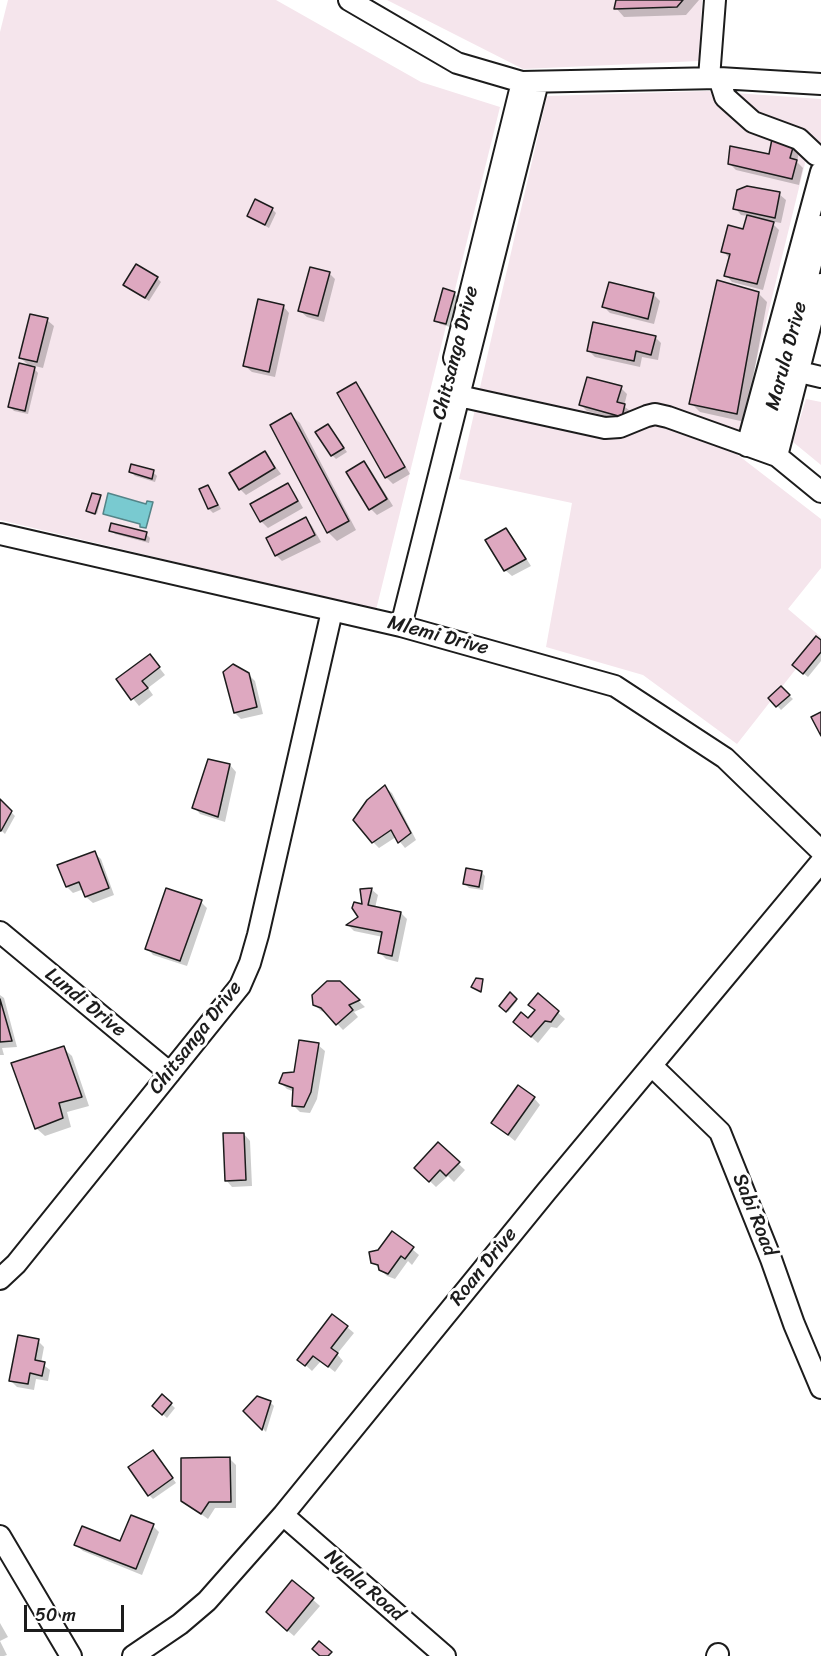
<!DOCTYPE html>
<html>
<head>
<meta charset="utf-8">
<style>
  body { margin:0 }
  #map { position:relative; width:821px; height:1656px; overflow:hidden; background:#fff; font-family:Sriracha,sans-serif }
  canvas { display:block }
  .scale { position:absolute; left:24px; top:1605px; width:100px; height:27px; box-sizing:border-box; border:3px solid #1c1c1c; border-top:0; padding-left:8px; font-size:18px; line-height:21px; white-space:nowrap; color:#1c1c1c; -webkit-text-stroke:4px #fff; paint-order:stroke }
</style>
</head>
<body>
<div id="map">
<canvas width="821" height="1656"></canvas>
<div class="scale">50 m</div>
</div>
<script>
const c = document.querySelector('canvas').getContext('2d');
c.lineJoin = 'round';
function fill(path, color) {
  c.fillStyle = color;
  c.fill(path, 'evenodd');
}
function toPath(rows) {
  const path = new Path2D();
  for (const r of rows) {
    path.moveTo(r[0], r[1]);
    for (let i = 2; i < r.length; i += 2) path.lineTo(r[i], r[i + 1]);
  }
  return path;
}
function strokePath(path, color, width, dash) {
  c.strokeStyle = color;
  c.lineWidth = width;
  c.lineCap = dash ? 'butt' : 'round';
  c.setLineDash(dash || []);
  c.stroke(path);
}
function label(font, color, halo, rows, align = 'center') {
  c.font = font + ' Sriracha,sans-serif';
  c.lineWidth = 6;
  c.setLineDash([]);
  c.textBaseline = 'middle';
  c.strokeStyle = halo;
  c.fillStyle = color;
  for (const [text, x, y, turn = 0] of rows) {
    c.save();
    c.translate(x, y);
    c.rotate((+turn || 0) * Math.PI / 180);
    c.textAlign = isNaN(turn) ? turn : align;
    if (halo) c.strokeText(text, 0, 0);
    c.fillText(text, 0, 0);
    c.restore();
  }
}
fill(toPath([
  [8,0,276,0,421,82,500,107,376,610,0,520,0,32],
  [387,0,702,0,699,61,523,69],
  [706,91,821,99,821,145,810,143,734,452,821,519,821,568,788,609,821,637,737,744,643,675,546,647,572,503,459,479,547,96],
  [806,399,821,402,821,465,793,442]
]), '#f5e5ec');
const water = toPath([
  [108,493,146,504,147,501,153,502,146,528,140,527,140,524,103,514,108,493]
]);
fill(water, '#79cad0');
strokePath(water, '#548488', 1.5);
fill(toPath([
  [618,0,699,0,686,15,624,17,616,8],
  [793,146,799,152,797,162,803,168,799,185,736,170,729,163,770,156],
  [779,194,786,200,781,223,770,221,779,230,763,290,732,282,726,275,730,259,723,251,744,231,748,216,741,215,735,208],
  [272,209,276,213,269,228,248,216],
  [329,273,335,279,324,322,307,317,300,311],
  [157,278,161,282,149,301,129,289],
  [454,293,458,297,450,327,440,324,436,320],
  [758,293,767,302,745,422,700,412,691,403],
  [653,294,660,301,654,324,610,313,604,307],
  [283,306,289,313,275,377,252,372,245,366],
  [47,320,54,326,43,368,31,365,38,373,28,414,14,411,10,407,31,368,21,358],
  [655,337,661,343,658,360,642,357,640,367,595,357,588,350],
  [356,384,362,390,410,474,393,484,386,477,339,394],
  [621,388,627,394,624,406,631,412,628,422,587,411,581,405],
  [291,415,300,423,356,530,337,541,328,532],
  [328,426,347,452,336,459,332,455],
  [265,453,281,474,246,495,240,489],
  [364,463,370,469,393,506,377,515,371,509,348,472],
  [131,472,153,472,157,476,155,482,135,476],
  [288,485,294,492,303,508,268,528,261,521,252,505],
  [208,487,212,491,221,509,213,513,209,509,201,490],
  [100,497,101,498,97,514,90,512,88,511],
  [306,519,312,526,321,542,282,561,276,555],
  [506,529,512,536,531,566,512,576,505,570],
  [111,530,146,534,150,538,149,543,115,534],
  [821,642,821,661,808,677,798,669],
  [150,656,165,675,148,688,153,695,139,706,118,680],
  [248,674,255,681,263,714,241,719,235,713],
  [781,688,793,699,781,710,770,698],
  [230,765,236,772,225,822,200,814,194,807],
  [385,787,392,793,416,840,405,848,396,837,379,848,373,842],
  [0,801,15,816,5,834,0,829],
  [94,853,101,859,114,895,93,903,86,897,84,889,73,893,67,887],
  [481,872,485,876,483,890,469,888,465,884],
  [371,889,378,895,375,908,401,913,407,919,398,962,386,959,380,953,383,937,354,931,348,925,360,918],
  [201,902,207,908,187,966,153,955,147,948],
  [339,982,365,1007,354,1012,358,1017,343,1030,327,1013,321,1011,314,1004],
  [510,994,517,1001,508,1012,501,1006],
  [0,995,4,998,17,1047,2,1048,4,1055,0,1055],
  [538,995,565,1019,557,1028,551,1027,538,1043,521,1028,536,1011,530,1005],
  [318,1045,325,1051,317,1099,310,1113,300,1112,293,1105,295,1092,287,1089,280,1082,295,1073],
  [63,1048,72,1056,89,1106,67,1112,71,1127,45,1136,36,1128],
  [534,1098,540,1105,515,1141,493,1123],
  [244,1134,250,1141,252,1186,232,1187,226,1180],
  [438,1144,465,1170,454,1182,448,1176,436,1187,416,1168],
  [393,1233,419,1255,412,1265,408,1261,395,1279,387,1276,373,1262],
  [347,1327,354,1333,337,1354,343,1361,335,1372,321,1361,312,1371,299,1359],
  [38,1341,44,1347,41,1363,50,1370,48,1381,36,1379,34,1390,17,1387,10,1380],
  [162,1396,175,1408,167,1418,154,1406],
  [270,1402,274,1406,266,1432,245,1411],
  [157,1456,176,1483,153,1499,149,1495],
  [230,1459,236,1465,236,1508,215,1508,208,1519,183,1501],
  [153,1526,159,1532,142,1575,83,1551,76,1545,121,1543],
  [293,1582,320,1606,294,1636,274,1619],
  [0,1623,8,1637,0,1641,7,1655,4,1656,0,1656]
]), '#0003');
const building = toPath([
  [616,0,683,0,677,7,614,9,616,0],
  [772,139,794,144,790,158,797,160,792,179,728,164,730,146,769,154,772,139],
  [747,186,780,192,775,218,733,209,737,190,747,186],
  [255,199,273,208,265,225,247,216,255,199],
  [747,215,774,222,757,284,724,276,730,254,721,252,728,225,743,229,747,215],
  [136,264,158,277,145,298,123,285,136,264],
  [310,267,330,272,318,316,298,311,310,267],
  [717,280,759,292,737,414,689,404,717,280],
  [609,282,654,293,648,319,602,307,609,282],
  [443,288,455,292,446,324,434,321,443,288],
  [258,299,284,305,269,372,243,366,258,299],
  [30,314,48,318,37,362,19,358,30,314],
  [593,322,656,336,651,355,636,351,634,361,587,351,593,322],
  [19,363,35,367,25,411,8,407,19,363],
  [587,377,622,386,617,402,625,404,622,417,579,405,587,377],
  [356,382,405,467,385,478,337,393,356,382],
  [291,413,349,521,327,533,270,425,291,413],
  [328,424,344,448,331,456,315,432,328,424],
  [265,451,275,468,239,490,229,473,265,451],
  [364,461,387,499,369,510,346,472,364,461],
  [131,464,154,470,152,479,129,472,131,464],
  [288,483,298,501,260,522,250,504,288,483],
  [208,485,218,505,208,509,199,489,208,485],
  [92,493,101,495,95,514,86,511,92,493],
  [306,517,315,535,275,556,266,538,306,517],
  [111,523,147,532,145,540,109,531,111,523],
  [506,528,526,559,504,571,485,540,506,528],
  [816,636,821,640,821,652,803,674,792,665,816,636],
  [150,654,160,667,142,681,148,688,131,700,116,679,150,654],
  [233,664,249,673,257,707,234,713,223,672,233,664],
  [781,686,790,695,776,707,768,698,781,686],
  [821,712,821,736,811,717,821,712],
  [208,759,230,764,218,817,192,808,208,759],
  [385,785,411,833,398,843,391,830,372,843,353,820,367,800,385,785],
  [0,799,12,811,1,831,0,831,0,799],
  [95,851,109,888,85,897,79,882,66,887,57,865,95,851],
  [466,868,482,871,479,887,463,884,466,868],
  [166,888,202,900,180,961,145,949,166,888],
  [372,888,368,905,401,912,392,956,378,953,382,932,346,925,358,917,352,908,354,902,362,904,360,889,372,888],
  [476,978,483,979,481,992,471,987,476,978],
  [327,981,340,981,360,1000,349,1005,353,1010,336,1025,321,1008,313,1005,312,995,327,981],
  [510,992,517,999,506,1012,499,1006,510,992],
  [538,993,559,1011,551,1022,545,1021,531,1037,513,1022,521,1012,528,1018,535,1010,528,1005,538,993],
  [0,999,12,1041,0,1042,0,999],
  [299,1040,319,1043,311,1092,304,1107,292,1106,293,1088,279,1083,283,1073,294,1072,299,1040],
  [64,1046,82,1097,59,1103,63,1118,35,1129,11,1063,64,1046],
  [518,1085,535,1097,508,1135,491,1123,518,1085],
  [223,1133,244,1133,246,1180,225,1181,223,1133],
  [438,1142,460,1162,446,1176,440,1170,429,1182,414,1168,438,1142],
  [392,1231,414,1247,405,1259,401,1256,388,1274,379,1270,378,1265,371,1263,369,1252,378,1250,392,1231],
  [332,1314,348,1326,331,1348,338,1353,328,1367,313,1356,305,1366,297,1360,332,1314],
  [18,1335,39,1339,35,1360,45,1362,42,1376,30,1373,28,1384,9,1381,18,1335],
  [162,1394,172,1403,162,1415,152,1406,162,1394],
  [257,1396,271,1401,262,1430,243,1411,257,1396],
  [153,1450,173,1478,148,1496,128,1467,153,1450],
  [230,1457,231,1502,209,1502,201,1514,181,1501,181,1458,230,1457],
  [131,1515,154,1524,136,1569,74,1545,82,1526,120,1541,131,1515],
  [292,1580,314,1598,287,1631,266,1612,292,1580],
  [319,1641,332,1652,328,1656,320,1656,312,1649,319,1641]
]);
fill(building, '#dea8c0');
strokePath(building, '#1c1c1c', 1.5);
const minor = toPath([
  [349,0,457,63,522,82,719,78,821,84],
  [709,78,715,0],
  [719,78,725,97,753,122,799,139,816,155,821,156],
  [454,358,522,82],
  [787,369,821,377],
  [459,396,605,428,620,427,647,416,655,414,668,417,777,456,821,492],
  [747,446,821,172],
  [759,449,768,429,821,226],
  [777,456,821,284],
  [0,534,401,626,615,686,725,758,821,851],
  [401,626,538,82],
  [0,932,170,1073],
  [652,1066,720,1132,771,1259,794,1324,821,1388],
  [0,1279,16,1264,240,986,250,963,258,935,332,611],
  [283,1515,445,1656],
  [0,1536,71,1656],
  [133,1656,180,1624,207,1601,283,1515,546,1192,821,862],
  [717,1656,718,1654]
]);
strokePath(minor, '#1c1c1c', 24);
strokePath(minor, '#fff', 20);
label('20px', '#1c1c1c', '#fff', [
  ["Chitsanga Drive",456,353,-76],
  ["Marula Drive",787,356,-75],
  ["Mlemi Drive",438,636,15],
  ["Lundi Drive",85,1003,39],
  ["Chitsanga Drive",196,1038,-52],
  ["Sabi Road",754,1215,68],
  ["Roan Drive",484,1267,-51],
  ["Nyala Road",364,1586,41]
]);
</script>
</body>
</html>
